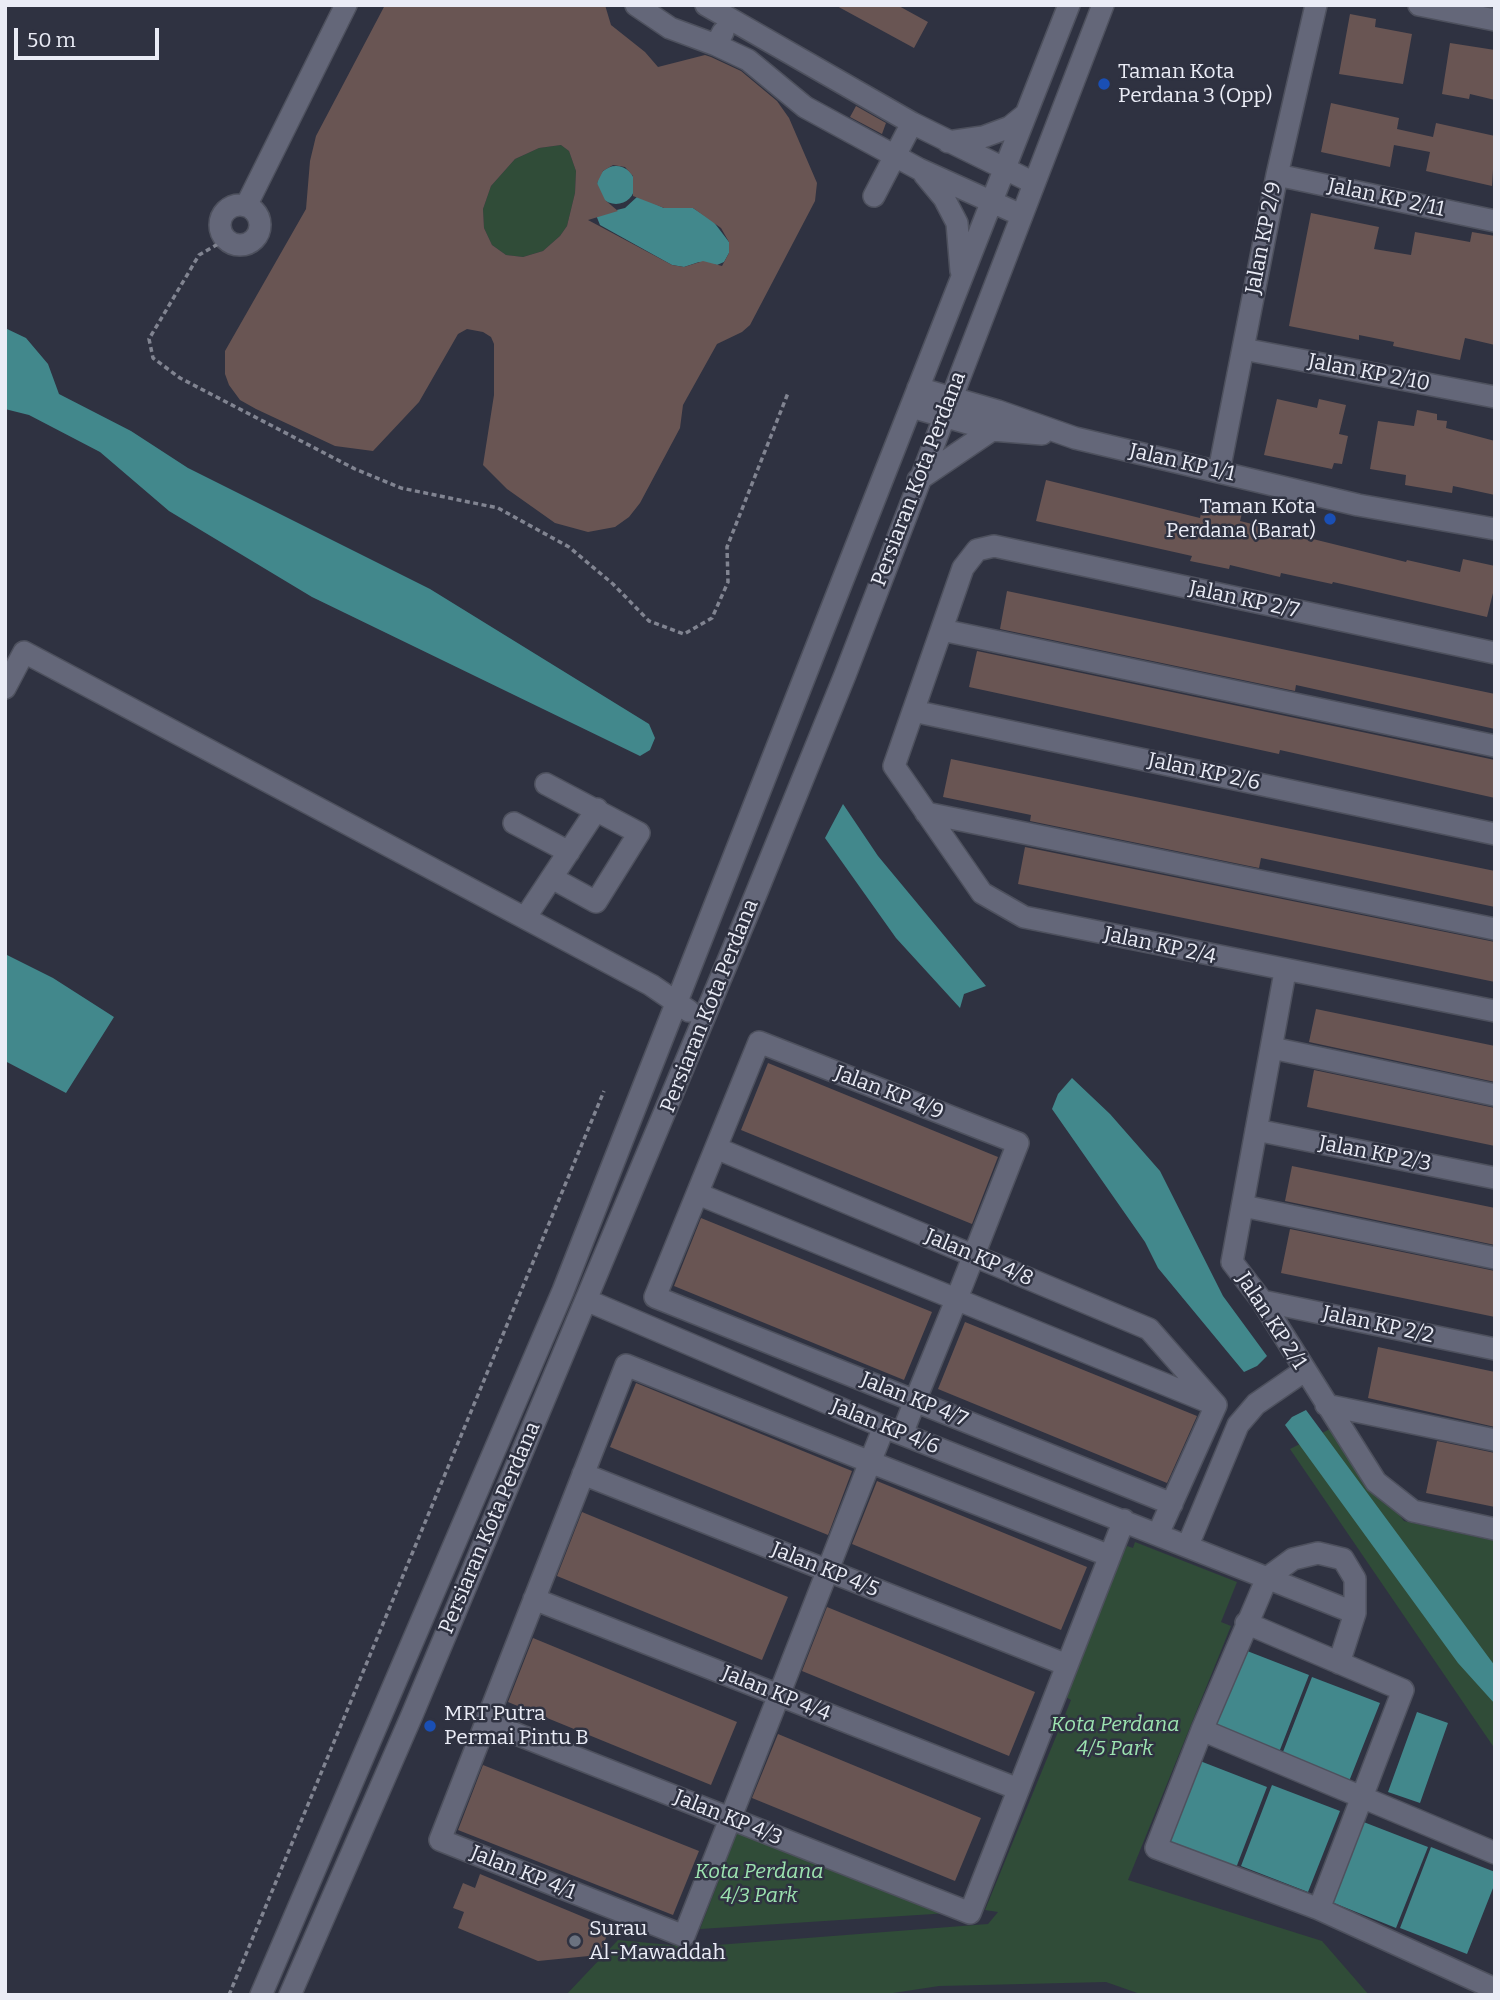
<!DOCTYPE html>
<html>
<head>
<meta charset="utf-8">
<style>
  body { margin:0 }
  #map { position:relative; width:1500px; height:2000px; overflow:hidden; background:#2f3241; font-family:Bitter,serif }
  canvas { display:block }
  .frame { position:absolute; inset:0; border:7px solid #eaecf6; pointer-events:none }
  .scale { position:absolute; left:14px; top:28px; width:145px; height:32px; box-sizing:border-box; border:4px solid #eaecf6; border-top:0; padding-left:9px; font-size:21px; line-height:24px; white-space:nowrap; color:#eaecf6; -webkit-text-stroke:5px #2f3241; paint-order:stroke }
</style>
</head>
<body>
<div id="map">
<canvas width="1500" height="2000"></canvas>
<div class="frame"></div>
<div class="scale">50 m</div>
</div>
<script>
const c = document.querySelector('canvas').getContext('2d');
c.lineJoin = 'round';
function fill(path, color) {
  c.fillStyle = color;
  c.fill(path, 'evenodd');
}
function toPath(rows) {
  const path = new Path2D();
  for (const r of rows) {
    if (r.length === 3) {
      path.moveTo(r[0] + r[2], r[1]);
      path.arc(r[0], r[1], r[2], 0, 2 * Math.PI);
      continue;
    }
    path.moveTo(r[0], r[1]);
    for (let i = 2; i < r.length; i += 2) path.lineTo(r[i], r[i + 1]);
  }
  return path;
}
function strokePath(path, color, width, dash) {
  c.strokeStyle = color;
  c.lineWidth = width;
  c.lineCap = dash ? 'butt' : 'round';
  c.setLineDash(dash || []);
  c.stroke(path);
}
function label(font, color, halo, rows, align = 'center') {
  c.font = font + ' Bitter,serif';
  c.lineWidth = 5;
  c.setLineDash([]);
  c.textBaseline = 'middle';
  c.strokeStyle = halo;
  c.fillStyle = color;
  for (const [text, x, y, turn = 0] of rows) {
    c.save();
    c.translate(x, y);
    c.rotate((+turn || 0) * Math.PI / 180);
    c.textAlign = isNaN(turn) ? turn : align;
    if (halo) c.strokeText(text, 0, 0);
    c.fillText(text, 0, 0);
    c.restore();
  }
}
fill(toPath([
  [561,145,569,151,576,171,575,193,567,226,560,236,543,251,523,257,506,255,492,245,484,228,483,209,491,186,515,159,539,148],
  [1332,1428,1404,1521,1495,1541,1495,1749,1290,1449],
  [1135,1542,1237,1582,1221,1622,1231,1626,1128,1880,1322,1941,1369,1995,1143,1995,1106,1982,939,1986,880,1995,566,1995,618,1940,691,1947,988,1924,998,1912,985,1910,1071,1700,1064,1696,1096,1609,1127,1546,1133,1548],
  [737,1833,949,1913,700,1929]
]), '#304c38');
fill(toPath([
  [616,185,19],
  [638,196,664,208,693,208,713,221,729,242,729,253,724,262,717,265,699,262,684,267,672,265,600,225,596,215,625,208],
  [5,328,26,338,48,364,59,394,131,431,188,468,430,589,649,724,655,738,650,750,640,756,312,597,169,511,100,452,29,415,5,409],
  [843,804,878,856,986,986,964,994,960,1008,896,938,825,838],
  [5,954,53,978,114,1017,66,1093,5,1061],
  [1072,1078,1110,1114,1160,1171,1223,1296,1267,1356,1257,1366,1244,1372,1158,1268,1145,1242,1052,1109,1058,1094],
  [1306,1410,1495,1666,1495,1704,1458,1663,1285,1425,1292,1417],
  [1242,1649,1309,1675,1278,1755,1211,1729],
  [1312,1677,1380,1703,1348,1784,1281,1757],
  [1417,1712,1448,1723,1420,1803,1388,1792],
  [1200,1761,1267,1787,1236,1868,1169,1842],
  [1272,1785,1340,1811,1308,1892,1241,1866],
  [1361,1821,1428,1847,1396,1928,1329,1901],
  [1431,1847,1495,1872,1495,1883,1467,1954,1400,1928]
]), '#42888c');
fill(toPath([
  [385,5,605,5,611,25,645,52,658,67,705,55,711,57,741,71,777,101,789,118,817,183,815,201,750,325,742,332,717,344,683,405,680,428,640,503,629,517,615,527,588,532,555,523,507,489,483,465,494,395,494,344,491,337,483,332,467,329,458,334,419,402,373,451,335,446,256,409,240,400,229,385,225,374,225,351,306,209,310,161,316,136],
  [561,145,569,151,576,171,575,193,567,226,560,236,543,251,523,257,506,255,492,245,484,228,483,209,491,186,515,159,539,148],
  [613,165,625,167,633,176,633,196,664,208,693,208,721,228,729,242,729,253,722,266,703,261,684,267,672,265,588,220,618,211,605,200,597,183,603,171],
  [835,5,897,5,928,22,914,48],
  [1350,14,1376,19,1375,27,1412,34,1403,84,1339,74],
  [1450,43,1495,50,1495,100,1470,94,1469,99,1442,94],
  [1331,103,1399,118,1397,129,1433,137,1436,123,1495,136,1492,186,1426,171,1430,152,1394,145,1390,167,1321,152],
  [856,106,886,123,882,134,850,117],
  [1311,213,1379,227,1374,249,1411,255,1415,232,1470,242,1472,232,1495,236,1495,345,1465,338,1460,360,1393,346,1394,342,1359,335,1359,340,1289,326],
  [1277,399,1317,408,1319,399,1346,405,1339,434,1348,436,1342,464,1334,463,1332,469,1264,455],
  [1417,410,1437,414,1437,420,1447,421,1446,428,1495,441,1495,495,1453,486,1452,493,1405,485,1406,475,1370,469,1378,421,1414,426],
  [1046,480,1200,518,1203,504,1242,513,1240,521,1406,562,1407,560,1460,572,1463,559,1495,566,1495,585,1487,617,1333,582,1332,584,1281,573,1280,577,1230,565,1229,569,1190,561,1192,556,1036,521],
  [1007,591,1495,694,1495,729,1296,685,1295,691,1000,629],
  [977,651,1495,760,1495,798,1280,750,1279,754,969,687],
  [951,759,1495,871,1495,907,1261,858,1259,868,1030,821,1031,815,943,797],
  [1025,847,1495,942,1495,982,1018,884],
  [1316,1009,1495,1046,1495,1082,1309,1042],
  [768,1063,998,1157,972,1224,741,1130],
  [1314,1070,1495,1108,1495,1146,1307,1107],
  [1292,1166,1495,1208,1495,1245,1285,1201],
  [701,1218,932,1312,904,1380,674,1286],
  [1290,1229,1495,1271,1495,1317,1281,1273],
  [965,1322,1197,1416,1167,1483,938,1389],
  [1378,1347,1495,1372,1495,1427,1368,1398],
  [636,1383,852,1471,828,1535,610,1447],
  [1437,1441,1495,1453,1495,1507,1426,1493],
  [877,1481,1087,1567,1061,1630,852,1544],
  [582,1512,788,1597,762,1660,557,1576],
  [827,1607,1035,1692,1009,1756,802,1671],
  [533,1638,737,1722,711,1785,508,1702],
  [778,1734,981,1818,955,1881,752,1798],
  [483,1765,699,1851,673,1915,458,1830],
  [480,1874,610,1928,599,1955,538,1961,458,1928,464,1912,453,1908,463,1883,475,1888]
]), '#695553');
const minor = toPath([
  [636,5,670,28,716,45,723,32],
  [706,5,912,123,1034,183],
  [1419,5,1495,20],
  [716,45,748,60,805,107,919,169,1021,215],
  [948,142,983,137,1010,127,1026,114],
  [924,174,944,198,957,223,961,271],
  [1277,175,1495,221],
  [874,196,912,123],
  [240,225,20],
  [246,206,346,5],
  [1243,349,1495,397],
  [918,388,998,411,1075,438,1358,505,1495,529],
  [911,407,992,430,1042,434],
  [1219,471,1277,175,1316,5],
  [918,480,992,430],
  [942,630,1495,746],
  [1495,653,994,546,977,550,963,568,894,766,982,893,1024,917,1495,1011],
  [5,688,24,652,651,985,689,1011],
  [913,711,1495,834],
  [546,784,639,833,596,902,552,878],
  [926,813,1495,929],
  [514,823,569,852],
  [525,918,597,809],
  [1285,972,1232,1262,1262,1301,1376,1482,1413,1511,1495,1529],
  [1272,1048,1495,1095],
  [1256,1130,1495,1178],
  [716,1148,1149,1329,1216,1405],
  [698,1194,1211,1403],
  [1243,1206,1495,1258],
  [586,1300,884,1427,1267,1578,1202,1730,1156,1848,1319,1909,1495,1989],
  [1262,1301,1495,1349],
  [1326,1405,1495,1440],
  [884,1427,870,1462,779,1695,684,1936,440,1840,626,1365,870,1462,1110,1556],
  [902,1434,915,1401,957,1298,1018,1143,759,1042,655,1297,915,1401,1172,1504],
  [583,1474,1067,1665],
  [1158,1534,1216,1405],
  [1188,1545,1238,1425,1256,1404,1304,1371],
  [1267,1578,1293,1559,1318,1553,1343,1559,1355,1579,1355,1613,1339,1663],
  [1267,1578,1355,1613],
  [534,1599,1018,1789],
  [1246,1623,1403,1690,1319,1909],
  [486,1722,970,1913,1124,1520],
  [1202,1730,1495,1853],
  [261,1995,563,1291,1069,5],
  [290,1995,412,1715,756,894,845,675,1103,5]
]);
strokePath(minor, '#4e515e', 24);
strokePath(toPath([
  [225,240,199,255,149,339,153,358,180,378,355,469,401,488,498,508,569,547,613,584,649,621,684,634,712,618,728,582,727,547,788,393],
  [229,1995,604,1091]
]), '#818491', 3.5, [5, 3.5]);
strokePath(minor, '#646779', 21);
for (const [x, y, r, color] of [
  [1104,84,7,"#1a4fb4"],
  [1330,519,7,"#1a4fb4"],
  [430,1726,7,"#1a4fb4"],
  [575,1941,7,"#6b7280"]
]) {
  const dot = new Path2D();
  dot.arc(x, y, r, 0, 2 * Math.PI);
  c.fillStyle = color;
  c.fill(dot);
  strokePath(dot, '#2f3241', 2.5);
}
label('21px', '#eaecf6', '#2f3241', [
  ["Taman Kota",1118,72],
  ["Perdana 3 (Opp)",1118,96],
  ["Taman Kota",1316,507,"right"],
  ["Perdana (Barat)",1316,531,"right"],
  ["MRT Putra",444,1714],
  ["Permai Pintu B",444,1738],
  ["Surau",589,1929],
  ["Al-Mawaddah",589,1953]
], 'left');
label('21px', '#eaecf6', '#2f3241', [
  ["Jalan KP 2/11",1386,198,12],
  ["Jalan KP 2/9",1264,238,-79],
  ["Jalan KP 2/10",1369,373,11],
  ["Jalan KP 1/1",1182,463,13],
  ["Persiaran Kota Perdana",919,479,-69],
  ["Jalan KP 2/7",1244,600,12],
  ["Jalan KP 2/6",1204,772,12],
  ["Jalan KP 2/4",1160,946,12],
  ["Persiaran Kota Perdana",710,1006,-68],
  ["Jalan KP 4/9",889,1093,21],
  ["Jalan KP 2/3",1375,1154,11],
  ["Jalan KP 4/8",979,1258,23],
  ["Jalan KP 2/1",1271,1321,57],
  ["Jalan KP 2/2",1378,1325,12],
  ["Jalan KP 4/7",914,1400,22],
  ["Jalan KP 4/6",885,1427,22],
  ["Persiaran Kota Perdana",490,1528,-67],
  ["Jalan KP 4/5",825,1570,22],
  ["Jalan KP 4/4",776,1694,22],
  ["Jalan KP 4/3",728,1818,22],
  ["Jalan KP 4/1",523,1873,22]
]);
label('italic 21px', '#9ce3b0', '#2f3241', [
  ["Kota Perdana",1115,1725],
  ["4/5 Park",1115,1749],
  ["Kota Perdana",759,1872],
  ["4/3 Park",759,1896]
]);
</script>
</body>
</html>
